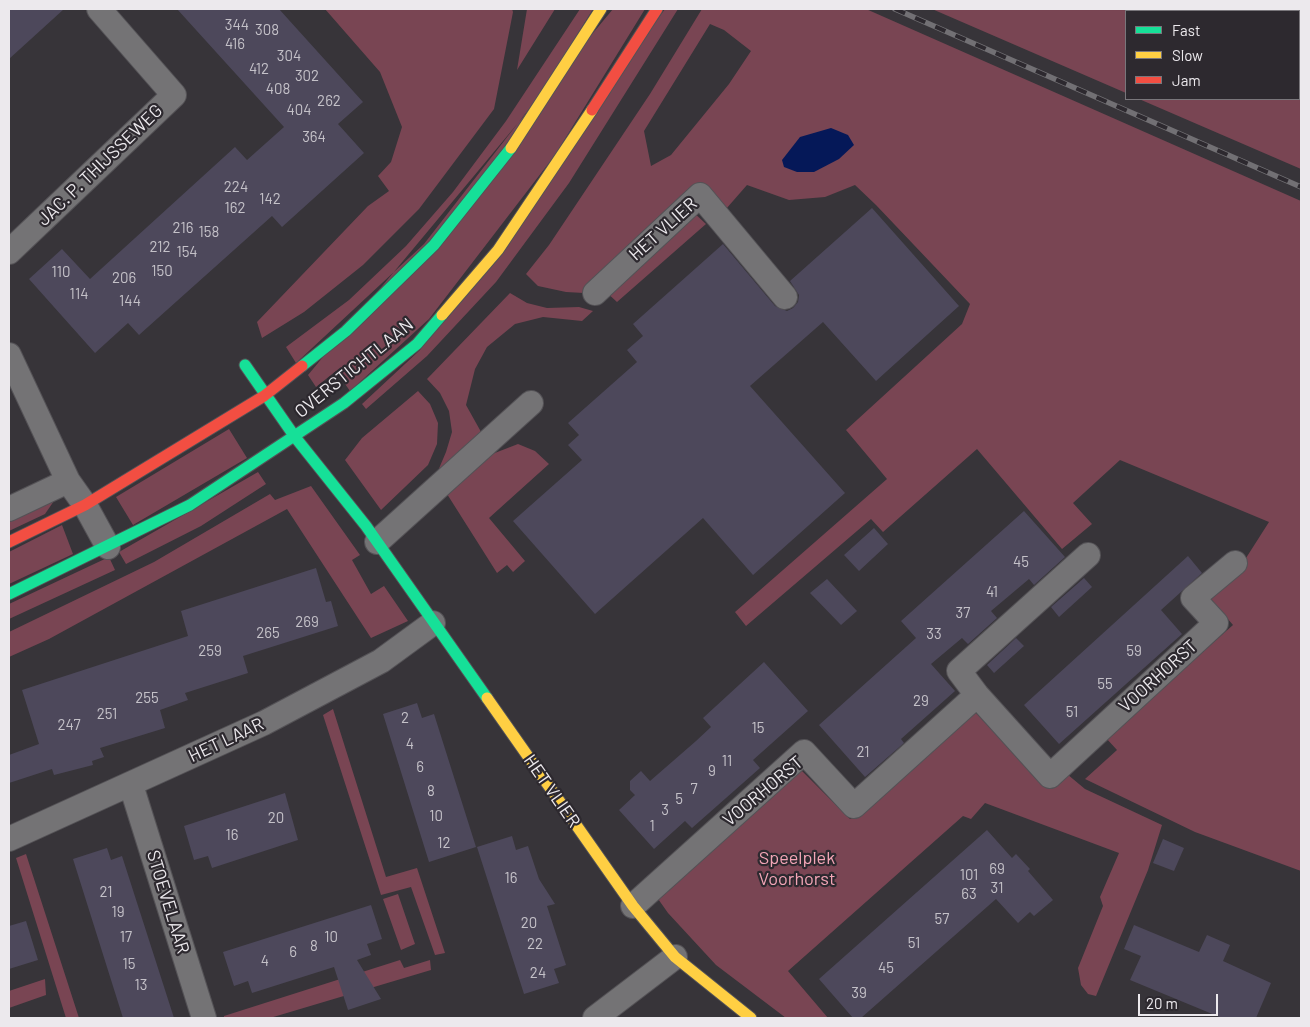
<!DOCTYPE html>
<html>
<head>
<meta charset="utf-8">
<style>
  body { margin:0 }
  #map { position:relative; width:1310px; height:1027px; overflow:hidden; background:#373439; font-family:Barlow,sans-serif }
  canvas { display:block }
  .frame { position:absolute; inset:0; border:10px solid #ece9ed; pointer-events:none }
  .legend { position:absolute; left:1125px; top:10px; width:175px; height:90px; box-sizing:border-box; background:#2d292f; border:1px solid #79767b; margin:0; padding:6px 9px; list-style:none; font-size:15px; color:#ece9ed }
  .legend li { display:flex; align-items:center; gap:10px; height:25px }
  .legend b { width:25px; border:1px solid #79767b }
  .scale { position:absolute; left:1138px; top:994px; width:80px; height:22px; box-sizing:border-box; border:2px solid #ece9ed; border-top:0; padding-left:6px; font-size:15px; line-height:18px; white-space:nowrap; color:#ece9ed; -webkit-text-stroke:4px #2d292f; paint-order:stroke }
</style>
</head>
<body>
<div id="map">
<canvas width="1310" height="1027"></canvas>
<div class="frame"></div>
<ul class="legend">
<li><b style="height:6px;background:#16e098"></b>Fast</li>
<li><b style="height:6px;background:#ffcf43"></b>Slow</li>
<li><b style="height:6px;background:#f24e42"></b>Jam</li>
</ul>
<div class="scale">20 m</div>
</div>
<script>
const c = document.querySelector('canvas').getContext('2d');
c.lineJoin = 'round';
function fill(path, color) {
  c.fillStyle = color;
  c.fill(path, 'evenodd');
}
function toPath(rows) {
  const path = new Path2D();
  for (const r of rows) {
    path.moveTo(r[0], r[1]);
    for (let i = 2; i < r.length; i += 2) path.lineTo(r[i], r[i + 1]);
  }
  return path;
}
function strokePath(path, color, width, dash) {
  c.strokeStyle = color;
  c.lineWidth = width;
  c.lineCap = dash ? 'butt' : 'round';
  c.setLineDash(dash || []);
  c.stroke(path);
}
function label(font, color, halo, rows, align = 'center') {
  c.font = font + ' Barlow,sans-serif';
  c.lineWidth = 4.5;
  c.setLineDash([]);
  c.textBaseline = 'middle';
  c.strokeStyle = halo;
  c.fillStyle = color;
  for (const [text, x, y, turn = 0] of rows) {
    c.save();
    c.translate(x, y);
    c.rotate((+turn || 0) * Math.PI / 180);
    c.textAlign = isNaN(turn) ? turn : align;
    if (halo) c.strokeText(text, 0, 0);
    c.fillText(text, 0, 0);
    c.restore();
  }
}
fill(toPath([
  [325,9,512,9,513,12,494,109,419,209,363,265,304,312,262,338,257,322,368,206,389,191,378,176,391,162,402,127,380,72],
  [527,9,555,9,517,70],
  [580,9,593,9,539,96,424,244,296,363,286,347,349,300,406,246,453,192,506,121],
  [613,9,645,9,555,155,429,319,350,391,336,371,316,387,308,375],
  [665,9,678,9,569,183,496,282,427,356,366,409,362,404,420,350],
  [702,9,866,9,1301,201,1301,871,1195,832,1085,779,1117,750,1106,738,1233,625,1209,597,1239,569,1269,522,1120,460,1073,503,1092,524,1062,549,977,449,883,532,871,519,746,626,735,612,887,479,846,430,962,324,970,304,876,205,855,185,825,197,789,200,747,185,726,209,702,186,584,293,566,292,538,286,526,274,549,245,650,94],
  [710,24,724,30,751,51,729,84,671,155,651,166,644,131],
  [932,9,1301,9,1301,169,1139,99,1299,99,1299,11,1126,11,1126,93],
  [692,211,706,224,617,302,605,291],
  [510,293,527,303,547,308,579,307,593,311,582,321,543,317,515,324,487,347,475,369,466,405,485,439,432,485,446,452,452,432,449,411,440,393,427,379],
  [418,391,430,404,438,423,437,444,428,465,381,510,345,460,362,438],
  [229,429,247,458,133,525,116,497],
  [518,444,535,451,549,464,489,518,525,561,513,572,507,565,497,573,447,494,487,456],
  [258,472,266,484,201,526,126,564,119,552],
  [311,486,360,555,352,560,371,594,384,586,408,621,371,638,287,509,49,639,9,657,9,632,154,562,270,494,275,500],
  [56,498,45,514,9,531,9,519],
  [62,525,73,554,9,584,9,552],
  [109,557,115,570,9,619,9,604],
  [333,709,386,877,417,868,445,953,435,955,411,887,381,895,323,715],
  [974,711,1028,768,1067,774,1085,789,1162,825,1148,870,1096,996,1088,994,1081,985,1078,968,1103,906,1100,897,1119,853,985,803,971,819,963,816,788,971,828,1018,786,1018,716,965,668,913,656,896,800,769,850,819,857,816],
  [26,854,79,1018,66,1018,16,858],
  [398,894,415,944,401,950,383,899],
  [400,960,404,968,430,960,431,970,270,1018,224,1018,224,1016],
  [45,979,46,995,9,1008,9,991]
]), '#794553');
fill(toPath([
  [831,128,848,135,854,145,839,159,814,172,797,172,784,167,782,160,800,137]
]), '#051858');
fill(toPath([
  [9,9,64,9,9,59],
  [177,9,279,9,363,102,338,124,364,153,282,227,272,216,139,335,128,323,95,353,29,279,62,249,90,279,235,147,247,160,284,127],
  [872,208,959,306,876,381,823,322,750,386,845,493,753,575,703,518,595,614,513,521,582,460,568,445,579,435,568,423,637,362,627,350,643,336,633,324,723,244,775,306,787,311,793,308,798,302,799,295,790,281],
  [1024,511,1065,557,1034,585,1029,579,991,611,997,618,968,644,962,638,931,664,955,691,901,739,904,743,865,777,819,725,916,638,901,621],
  [874,528,888,544,859,571,844,555],
  [1188,556,1202,573,1161,610,1182,634,1059,744,1024,705],
  [316,568,326,602,331,601,338,626,243,656,248,673,185,693,188,700,160,710,165,728,100,748,104,757,92,761,93,765,54,775,52,769,9,783,9,755,39,744,22,690,188,636,181,611],
  [1084,578,1092,587,1059,617,1051,607],
  [827,579,857,611,841,625,810,593],
  [1016,638,1024,646,994,673,987,665],
  [764,662,808,711,753,760,760,768,692,828,685,821,654,849,619,810,635,795,630,790,630,781,641,771,650,781,696,741,711,727,703,718],
  [417,703,422,718,434,714,476,847,429,862,383,714],
  [285,793,298,840,212,868,208,856,194,860,184,826],
  [987,830,1012,858,1016,854,1030,869,1028,871,1053,900,1034,916,1030,912,1018,923,996,899,861,1018,853,1018,819,979],
  [512,836,516,850,528,846,539,879,555,904,547,906,566,965,554,969,559,983,524,994,477,847],
  [1163,839,1184,848,1174,871,1153,863],
  [107,848,111,860,122,856,174,1018,123,1018,73,859],
  [371,905,382,939,367,944,371,955,357,960,381,999,348,1010,334,967,252,993,248,981,234,986,223,952],
  [26,921,38,960,9,969,9,926],
  [1134,925,1199,952,1207,935,1230,945,1223,961,1271,983,1256,1018,1222,1018,1130,980,1141,956,1124,949]
]), '#4d485b');
const street = toPath([
  [9,252,174,95,99,9],
  [595,293,700,195,785,297],
  [9,355,68,481,85,505,108,547],
  [9,509,68,481],
  [377,542,531,403],
  [1088,555,959,671,977,695,1050,776,1216,623,1193,598,1235,563],
  [131,785,204,1018],
  [9,839,264,723,381,661,433,623],
  [633,906,804,752,854,806,977,695],
  [595,1018,675,957]
]);
const fast = toPath([
  [245,365,295,437,366,526,487,698],
  [302,366,346,331,434,245,511,148],
  [9,594,190,505,344,403,417,344,442,315]
]);
const slow = toPath([
  [511,148,601,9],
  [442,315,498,250,592,110],
  [487,698,633,906,675,957,751,1018]
]);
const jam = toPath([
  [592,110,657,9],
  [9,542,85,505,264,396,302,366]
]);
strokePath(street, '#545256', 26);
strokePath(fast, '#545256', 13);
strokePath(slow, '#545256', 13);
strokePath(jam, '#545256', 13);
strokePath(street, '#747375', 24);
strokePath(fast, '#16e098', 11);
strokePath(slow, '#ffcf43', 11);
strokePath(jam, '#f24e42', 11);
const rail = toPath([
  [895,9,1301,187]
]);
strokePath(rail, '#727074', 5.5);
strokePath(rail, '#2d292f', 4, [11]);
label('15px', '#c4c1c8', null, [
  ["344",237,25],
  ["308",267,30],
  ["416",235,44],
  ["304",289,56],
  ["412",259,69],
  ["302",307,76],
  ["408",278,89],
  ["262",329,101],
  ["404",299,110],
  ["364",314,137],
  ["224",236,187],
  ["142",270,199],
  ["162",235,208],
  ["216",183,228],
  ["158",209,232],
  ["212",160,247],
  ["154",187,252],
  ["150",162,271],
  ["110",61,272],
  ["206",124,278],
  ["114",79,294],
  ["144",130,301],
  ["45",1021,562],
  ["41",992,592],
  ["37",963,613],
  ["269",307,622],
  ["265",268,633],
  ["33",934,634],
  ["259",210,651],
  ["59",1134,651],
  ["55",1105,684],
  ["255",147,698],
  ["29",921,701],
  ["51",1072,712],
  ["251",107,714],
  ["2",405,718],
  ["247",69,725],
  ["15",758,728],
  ["4",410,744],
  ["21",863,752],
  ["11",727,761],
  ["6",420,767],
  ["9",712,771],
  ["7",694,789],
  ["8",431,791],
  ["5",679,799],
  ["3",665,810],
  ["10",436,816],
  ["20",276,818],
  ["1",652,826],
  ["16",232,835],
  ["12",444,843],
  ["69",997,869],
  ["101",969,875],
  ["16",511,878],
  ["31",997,888],
  ["21",106,892],
  ["63",969,894],
  ["19",118,912],
  ["57",942,919],
  ["20",529,923],
  ["17",126,937],
  ["10",331,937],
  ["51",914,943],
  ["22",535,944],
  ["8",314,946],
  ["6",293,952],
  ["4",265,961],
  ["15",129,964],
  ["45",886,968],
  ["24",538,973],
  ["13",141,985],
  ["39",859,993]
]);
label('18px', '#ece9ed', '#2d292f', [
  ["JAC. P. THIJSSEWEG",100,165,-44],
  ["HET VLIER",663,229,-42],
  ["OVERSTICHTLAAN",354,368,-39],
  ["VOORHORST",1158,676,-42],
  ["HET LAAR",226,740,-25],
  ["HET VLIER",552,791,55],
  ["VOORHORST",763,791,-40],
  ["STOEVELAAR",168,902,73]
]);
label('18px', '#f4a6b7', '#2d292f', [
  ["Speelplek",797,858],
  ["Voorhorst",797,879]
]);
</script>
</body>
</html>
